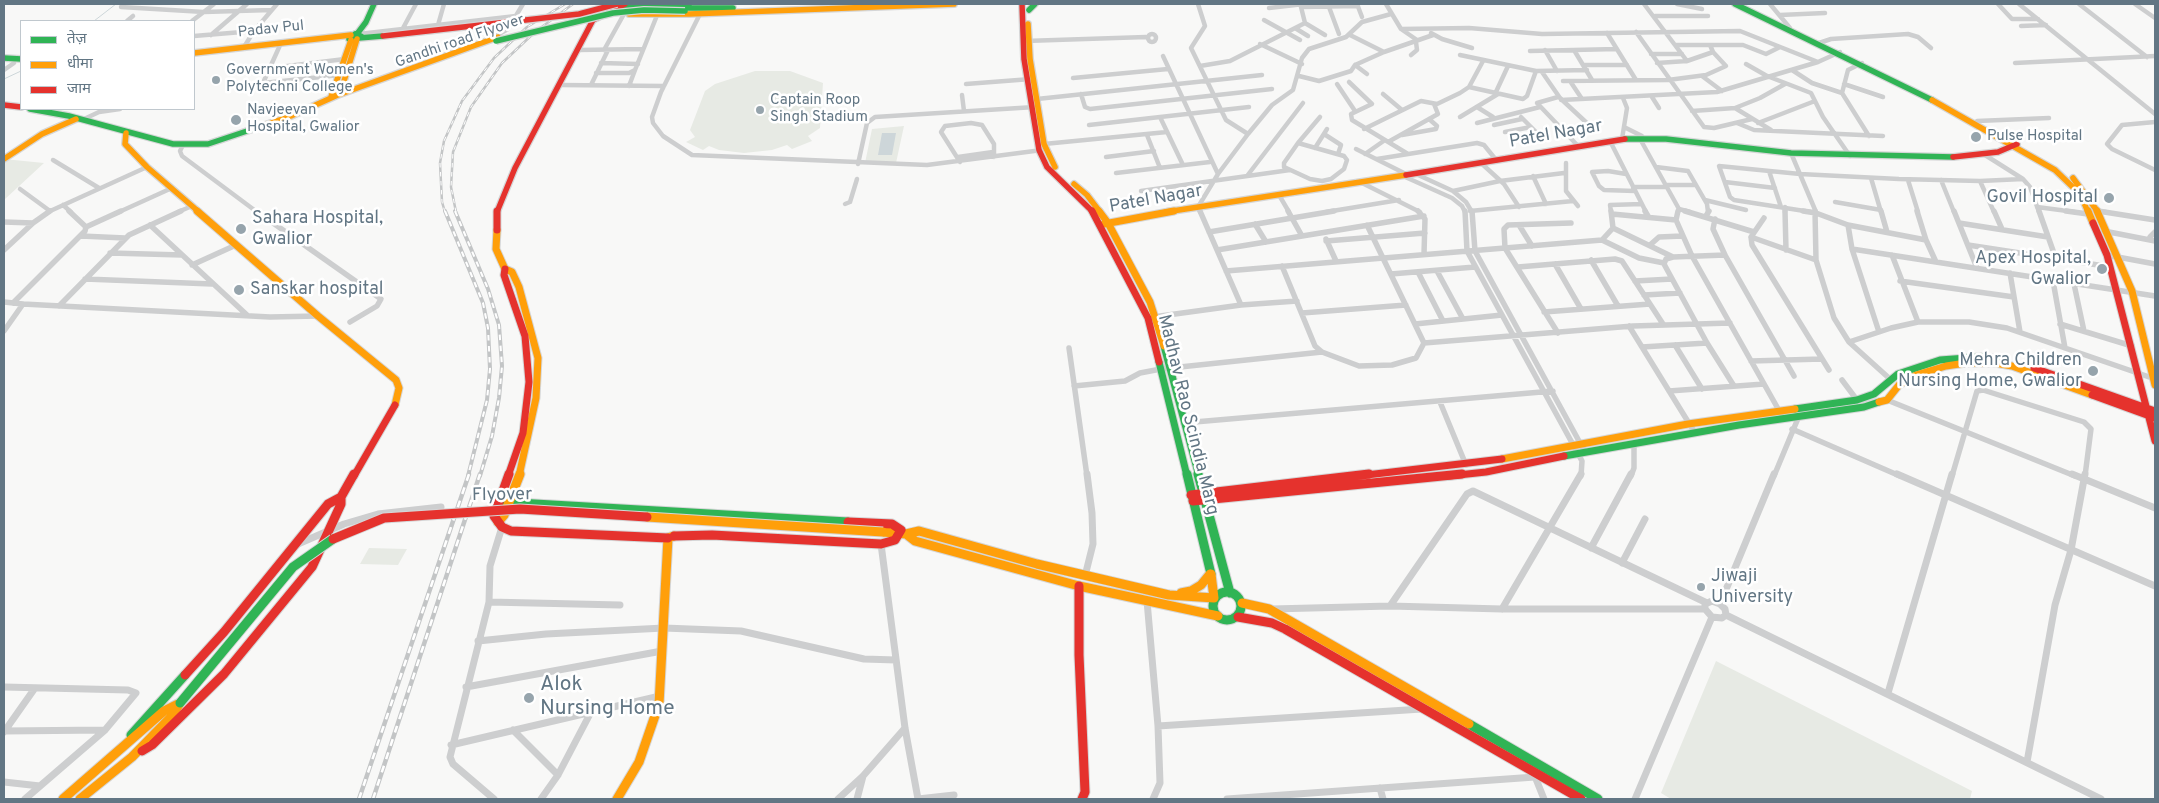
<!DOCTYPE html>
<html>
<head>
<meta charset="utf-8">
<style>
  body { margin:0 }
  #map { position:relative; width:2159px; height:803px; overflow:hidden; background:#f8f8f7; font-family:Overpass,"Noto Sans Devanagari",sans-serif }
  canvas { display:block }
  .frame { position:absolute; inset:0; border:5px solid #627684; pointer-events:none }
  .legend { position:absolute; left:20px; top:20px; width:175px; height:90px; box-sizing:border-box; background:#fff; border:1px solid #c0c8ce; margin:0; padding:6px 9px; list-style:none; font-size:15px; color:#627684 }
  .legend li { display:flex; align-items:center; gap:10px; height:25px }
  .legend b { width:25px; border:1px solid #c0c8ce }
</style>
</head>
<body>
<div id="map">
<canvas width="2159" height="803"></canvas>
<div class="frame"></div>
<ul class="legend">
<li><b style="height:6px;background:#30b455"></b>तेज़</li>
<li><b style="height:6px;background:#ff9f0a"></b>धीमा</li>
<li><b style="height:6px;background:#e5322d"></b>जाम</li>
</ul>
</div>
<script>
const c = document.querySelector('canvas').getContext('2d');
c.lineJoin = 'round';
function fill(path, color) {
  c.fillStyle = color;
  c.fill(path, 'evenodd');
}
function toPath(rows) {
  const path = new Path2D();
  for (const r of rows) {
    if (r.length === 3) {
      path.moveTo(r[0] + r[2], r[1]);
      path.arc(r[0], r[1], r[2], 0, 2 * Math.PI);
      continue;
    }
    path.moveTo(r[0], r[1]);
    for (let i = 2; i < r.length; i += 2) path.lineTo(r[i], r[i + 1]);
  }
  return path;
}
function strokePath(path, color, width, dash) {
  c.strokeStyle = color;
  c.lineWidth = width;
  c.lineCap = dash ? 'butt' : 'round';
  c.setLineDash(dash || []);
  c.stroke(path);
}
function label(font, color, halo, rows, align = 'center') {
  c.font = font + ' Overpass,sans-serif';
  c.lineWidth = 5;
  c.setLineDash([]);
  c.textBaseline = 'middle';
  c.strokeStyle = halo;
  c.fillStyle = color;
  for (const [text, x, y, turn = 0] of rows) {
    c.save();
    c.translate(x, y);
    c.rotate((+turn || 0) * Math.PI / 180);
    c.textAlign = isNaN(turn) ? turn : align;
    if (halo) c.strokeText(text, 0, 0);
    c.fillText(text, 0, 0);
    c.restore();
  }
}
fill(toPath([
  [755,71,790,71,823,83,820,128,808,136,812,141,792,149,787,145,772,150,744,153,719,150,709,146,703,150,686,142,695,137,690,130,705,91,715,84],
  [904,126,896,163,865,163,872,129],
  [4,159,44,163,4,200],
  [369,548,407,549,398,565,360,564],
  [1716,661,1972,791,1970,799,1671,799,1661,793]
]), '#e7eae4');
fill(toPath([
  [882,133,896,133,892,155,878,155]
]), '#cdd6d9');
strokePath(toPath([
  [94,21,116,4],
  [4,79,21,71]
]), '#cdd6d9', 1);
const fastFar2 = toPath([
  [1735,4,1932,100],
  [621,7,689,5],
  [685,8,733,8],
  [1029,10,1035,4],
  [355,34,361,36,355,40,349,39,355,34],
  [357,34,366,22,374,4],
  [359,38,383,36],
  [4,58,21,59],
  [30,109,69,116,173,144,208,144,259,127],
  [1625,139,1666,139,1791,153,1953,157]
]);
const fastFar1 = toPath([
  [1164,346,1199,476],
  [1159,362,1187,476],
  [1795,409,1857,400,1874,394,1898,374,1940,360,1980,357,2004,359],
  [1564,456,1739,425,1864,407,1879,402]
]);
const fast = toPath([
  [1187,474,1211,574],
  [1198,474,1230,593],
  [500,502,848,522],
  [1227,606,14],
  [1469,724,1598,799],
  [131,735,185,675]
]);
const slowFar2 = toPath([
  [629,14,689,14,954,4],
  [1028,24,1030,59,1044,144,1055,167],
  [194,53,351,35],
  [338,95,498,37],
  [331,97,351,40],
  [1932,100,2055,170,2080,194,2088,212],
  [259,127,291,116,340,94,357,39],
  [126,133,125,144,147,167,199,212],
  [4,159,42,134,76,119],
  [2073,178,2098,212],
  [1074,184,1087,195,1100,212],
  [1166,212,1406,175]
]);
const slowFar1 = toPath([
  [197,211,318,316,396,380,399,388,395,405],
  [1099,211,1108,223,1150,302,1164,346],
  [2088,211,2093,223],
  [2097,211,2132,291,2155,385],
  [1104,224,1174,211],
  [497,230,496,249,505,269,512,272,519,287,538,358,536,398,519,476],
  [1879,402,1887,400,1899,385,1916,375,1946,366,1966,363,1995,363,2012,366,2092,395],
  [1502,459,1688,424,1795,409]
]);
const slow = toPath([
  [498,522,504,515,520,474],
  [883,532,906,534,919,531,1037,564,1169,595,1214,598,1211,574],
  [906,534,915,541,1079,586,1218,616],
  [1181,593,1191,591,1201,585,1210,574],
  [1242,603,1269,609,1469,724],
  [63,799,164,711,180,703],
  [80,799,132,757,172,716,180,703],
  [617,799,639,762,659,704,668,538,674,536]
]);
const jamFar2 = toPath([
  [1022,4,1024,59,1039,150,1047,167,1093,212],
  [4,105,21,107],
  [1953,157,1998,152,2017,144],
  [1406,175,1625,139],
  [497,212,515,168,593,20,625,4]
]);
const jamFar1 = toPath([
  [1092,211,1148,318,1159,362],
  [2093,223,2107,255,2155,441],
  [497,230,497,211],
  [505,269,504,275,525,336,529,382,523,433,508,476],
  [2034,368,2155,411],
  [2092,395,2155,418],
  [354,476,395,405],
  [1358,476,1502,459],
  [1449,476,1486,472,1564,456]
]);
const jam = toPath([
  [509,474,494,516,502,527,511,531,668,538],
  [1191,495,1369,474],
  [1193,501,1462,474],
  [674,536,712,535,881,544,895,540,901,530,892,524,848,522],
  [1079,586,1079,655,1085,792,1082,799],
  [1238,617,1272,623,1285,629,1581,799],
  [185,675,224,632,328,504,341,497,354,474],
  [142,751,152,745,224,674,312,567,341,504,341,497]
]);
strokePath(fastFar2, '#d5d6d7', 8);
strokePath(fastFar1, '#d5d6d7', 9);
strokePath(fast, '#d5d6d7', 11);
strokePath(slowFar2, '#d5d6d7', 8);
strokePath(slowFar1, '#d5d6d7', 9);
strokePath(slow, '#d5d6d7', 11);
strokePath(jamFar2, '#d5d6d7', 8);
strokePath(jamFar1, '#d5d6d7', 9);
strokePath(jam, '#d5d6d7', 11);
strokePath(toPath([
  [1198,4,1205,26,1191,48,1226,120,1248,134],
  [1357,4,1362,17],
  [1386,4,1401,29,1469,28,1542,34,1740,31,1818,62],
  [1644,4,1687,61],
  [1677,4,1702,9],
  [1770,4,1790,28],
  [1998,4,2012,19,2038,19],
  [2019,4,2155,114],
  [2079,4,2147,57],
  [2135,4,2155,18],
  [121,7,204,12,271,10],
  [1301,7,1358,6],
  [1329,7,1339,34],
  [1269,8,1304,4],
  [701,12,661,92,652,117,653,123,663,136,692,155,927,165,1042,150],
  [1780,15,1825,13],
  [1655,16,1708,16],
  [1264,20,1300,40],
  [127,21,133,16],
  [192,21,214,4],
  [1305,23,1325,35],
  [438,25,444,4],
  [2021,26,2046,25],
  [1295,28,1308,36],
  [1401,29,1417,40],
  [402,30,416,4],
  [1636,32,1704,127,1714,128,1752,119],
  [1431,33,1442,39,1472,48],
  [1607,33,1636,80],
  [1152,38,4],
  [359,34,516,16],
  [211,35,247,4],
  [1350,35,1384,52],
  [194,36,254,31],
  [494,37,508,29,523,4],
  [1025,41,1146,37],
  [281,43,263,83,340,75],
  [1260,44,1302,64],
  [1816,44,1831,39,1908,34,1918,37,1931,48],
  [1675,45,1743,45,1766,54,1780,47],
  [244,47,254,31,277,4],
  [578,50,643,49],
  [604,50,624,14],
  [1545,50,1557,71],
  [1574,50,1592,80],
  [1530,51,1617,49],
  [1651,54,1682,54],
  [1411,55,1417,50,1416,42],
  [1460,55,1536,71,1587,70],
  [1163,56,1218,174],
  [601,63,638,64],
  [1657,63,1687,61,1713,52],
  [1862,63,1848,70,1842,93,1869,136],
  [2015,63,2155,56],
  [1746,64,1767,76,1811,93,1823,117,1850,156],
  [1355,65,1367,74],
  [1584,65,1627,65],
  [1200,66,1230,61,1305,23,1301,7,1305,4],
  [271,68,345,59],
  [4,70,14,63],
  [1792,70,1812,83,1842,93],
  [1542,72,1560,98,1589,125],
  [596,73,629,73,635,70,658,13],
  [1299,76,1319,81,1351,71,1355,65,1384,52,1433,35],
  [1702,76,1722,91],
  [1073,78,1168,69],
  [1563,81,1668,80,1706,75,1726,66,1713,52,1710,45],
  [1570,81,1582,99],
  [1349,82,1372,104,1351,114,1352,120,1408,154],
  [966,84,1031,79],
  [1337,84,1355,111],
  [1844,84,1883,97],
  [560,85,664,86],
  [591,85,608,50],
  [629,86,635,70],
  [1469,87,1523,99,1527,96,1536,71],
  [1081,94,1085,107,1090,109,1272,89],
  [1383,94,1402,110],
  [1495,94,1508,66],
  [962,95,964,111],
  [1558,97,1537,103,1579,147],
  [1652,97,1659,108],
  [1037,99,1262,75],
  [1561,100,1717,92,1818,62,1840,52],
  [1477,107,1493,117],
  [1735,108,1771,130],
  [1692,111,1735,108,1760,98,1785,84],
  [1160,117,1183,165],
  [1460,117,1498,94],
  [1521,117,1536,132],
  [82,120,99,112,120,109],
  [1977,121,2049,118],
  [2155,122,2122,125,2107,144,2112,149,2155,170],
  [1477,123,1540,107],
  [1737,123,1754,130,1883,136],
  [1758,123,1815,101],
  [1089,125,1249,107],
  [1494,125,1522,119],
  [1624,127,1642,136],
  [1364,129,1421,101,1437,104,1460,93,1469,87,1483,61],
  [1505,132,1531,127],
  [1324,134,1341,145,1338,154],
  [1147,135,1160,168],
  [1402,135,1436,129,1437,126,1429,119],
  [1639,137,1679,209,1678,212],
  [1622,139,1627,108,1623,98],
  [1610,141,1646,212],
  [1388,142,1438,114,1434,104],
  [1298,143,1344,156,1347,160,1344,169,1331,179,1322,181,1310,179,1284,167,1284,163,1298,143],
  [1298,143,1320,117],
  [1044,144,1167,132],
  [183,145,180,151,182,156,257,212],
  [1315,148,1327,129],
  [1356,149,1408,175],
  [1791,153,1816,212],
  [1365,154,1385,140],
  [958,157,993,152],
  [1106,157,1154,151],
  [1377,159,1477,143,1484,145,1497,161],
  [53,160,99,188],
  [960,162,941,132,945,126,971,123,982,125,994,144,994,157],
  [1481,163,1504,184,1519,207],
  [1566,163,1566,191,1578,206],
  [858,164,867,123,875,117,1035,107],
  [1656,167,1688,171,1707,204,1708,212],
  [1769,171,1781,207],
  [1116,173,1210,162],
  [1416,174,1453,191,1466,202,1472,212],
  [1626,174,1608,171,1592,172,1599,186,1604,190,1635,191],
  [1247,176,1303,103],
  [1403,176,1452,198,1462,206,1465,212],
  [1533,176,1546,204],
  [1871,178,1881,212],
  [2023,179,2030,187,2039,212],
  [1908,180,1918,212],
  [1941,180,1954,212],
  [1980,181,1994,212],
  [1360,182,1420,212],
  [1725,182,1775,188],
  [1666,185,1696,185],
  [1633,187,1667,187],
  [20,189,50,211],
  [1141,191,1290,170],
  [1453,191,1500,181,1564,173],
  [1279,195,1289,212],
  [1705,200,1746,210],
  [1835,202,1881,210],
  [845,204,850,202,857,179],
  [63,205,71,212],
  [1785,207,1785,212],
  [2037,207,2075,212],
  [1679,209,1690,212],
  [2086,209,2106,212],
  [1470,211,1573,201],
  [48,212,147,167],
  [119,212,172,188],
  [178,212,192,206],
  [1200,212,1198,207,1218,174,1248,134,1272,105,1293,90,1302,58,1309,49,1346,37,1362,22,1391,14],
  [1326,212,1399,200],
  [1611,212,1610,205,1642,204],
  [1811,212,1734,200,1730,197,1719,166,1800,174,1899,179,1980,181,2023,179,1985,155]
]), '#cdcecf', 4.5);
strokePath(toPath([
  [256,211,381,299,377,306,350,322],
  [1200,211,1241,305],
  [1288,211,1302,236],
  [1418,211,1425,219,1424,254],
  [1465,211,1467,251,1582,461,1581,476],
  [1472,211,1475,251,1585,452],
  [1645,211,1648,216],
  [1678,211,1676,220,1692,256,1781,414],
  [1685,211,1754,232],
  [1785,211,1786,250],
  [1803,211,1816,213,1848,225,1926,240,1936,262],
  [1815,211,1816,260,1834,318,1849,342,1890,379],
  [1881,211,1887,232],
  [1917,211,1926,240],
  [1954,211,1977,268],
  [1994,211,2002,229],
  [2039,211,2056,259],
  [2066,211,2088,214],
  [2098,211,2155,220],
  [1612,214,1676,220],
  [1706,216,1709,211],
  [1764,218,1751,237,1752,245,1829,370],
  [1715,219,1713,229,1725,255,1794,376],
  [4,222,33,223],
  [1959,223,2048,237],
  [1255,224,1266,242],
  [150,225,247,315],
  [1519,225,1532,246],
  [1848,225,1852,249,1879,332],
  [86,227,121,211],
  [1613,228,1673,257],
  [2104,231,2155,241],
  [1209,232,1334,211],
  [81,236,125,238],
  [1751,237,1816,260],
  [1326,239,1336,261],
  [1602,240,1639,258,1664,263],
  [2151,240,2150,237,2155,232],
  [1326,241,1425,233],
  [1650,245,1659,237,1682,236],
  [1968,245,2111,267],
  [1852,249,2155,296],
  [4,250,33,223,50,211],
  [1217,250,1424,216],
  [110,253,182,255],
  [1725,255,1673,257,1666,259,1664,264,1707,343,1734,386],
  [1892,255,1918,322],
  [2107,255,2155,264],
  [1591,260,1618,306],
  [1555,264,1581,309],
  [192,265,236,245],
  [1282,266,1315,346,1322,352,1359,366,1392,365,1416,358,1424,343,1367,225],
  [1518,267,1615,259,1622,261,1663,324],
  [1226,271,1602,240,1613,228,1611,211],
  [1437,271,1463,319],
  [1418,272,1443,321],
  [2010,273,2020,332],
  [1391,274,1475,267],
  [85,279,212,284],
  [1635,281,1672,279],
  [1900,281,2014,297],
  [2053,281,2065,348],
  [2074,284,2084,331],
  [1644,295,1680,293],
  [4,302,23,304,4,331],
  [13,303,85,231,86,227,69,211],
  [23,304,270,317,318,316],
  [59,306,129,235,181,211],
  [1544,312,1650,304],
  [1302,313,1406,305],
  [1153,317,1241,305,1297,301],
  [1415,324,1502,315],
  [2060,324,2132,346],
  [1629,326,1695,433],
  [1558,333,1505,248,1504,229,1508,225,1571,223],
  [1849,342,1891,328,1918,322,1969,322,2007,328,2155,379],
  [1424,343,1633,326,1730,323],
  [1675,345,1702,389],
  [1642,347,1707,343],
  [1069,348,1087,476],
  [1751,361,1822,359],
  [1842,380,1857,400],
  [1074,386,1125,381,1140,373,1161,369,1322,352],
  [1669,391,1764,384],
  [1887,400,2075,476],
  [1440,402,1466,465],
  [1183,423,1553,391],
  [1792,429,1900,476],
  [1631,476,1634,468,1634,444],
  [1774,476,1799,416],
  [1952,476,1977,391,1983,390,2084,422,2091,429,2085,476]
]), '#cdcecf', 5.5);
strokePath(toPath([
  [1897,474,2155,586],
  [2072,474,2155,508],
  [298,544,344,524,378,514,441,507],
  [881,544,905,728,918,799],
  [1591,548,1631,474],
  [1622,563,1645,519],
  [1085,576,1093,544,1092,513,1087,474],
  [1147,601,1158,726,1160,783,1153,799],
  [1712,601,1720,604,1725,609,1726,615,1722,618,1712,617,1705,609,1705,604,1712,601],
  [489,602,620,605],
  [1720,604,1774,474],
  [1390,606,1467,494,1473,491,1707,603],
  [1272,609,1390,606,1502,609,1705,609],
  [1502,609,1581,474],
  [1726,615,2101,799],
  [478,641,546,634,664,628,741,631,864,659,896,660],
  [4,687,128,690,136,693,105,730,25,799],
  [466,687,662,651],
  [1888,693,1952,474],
  [1158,726,1422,709],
  [513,730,558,775],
  [4,731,105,730],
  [4,732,35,688],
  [451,745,660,696],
  [2027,762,2055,605,2071,550,2085,474],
  [1534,774,1544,799],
  [4,782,40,786],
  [1380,788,1383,799],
  [494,799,453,764,450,757,489,602,490,566,502,527],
  [541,799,558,775,591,712],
  [838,799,863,776,905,728],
  [857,799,863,776],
  [918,799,954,795],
  [1227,799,1535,777],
  [1635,799,1712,617]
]), '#cdcecf', 7);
strokePath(fastFar2, '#30b455', 5.5);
strokePath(fastFar1, '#30b455', 7);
strokePath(fast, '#30b455', 9);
strokePath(slowFar2, '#ff9f0a', 5.5);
strokePath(slowFar1, '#ff9f0a', 7);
strokePath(slow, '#ff9f0a', 9);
strokePath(jamFar2, '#e5322d', 5.5);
strokePath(jamFar1, '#e5322d', 7);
strokePath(jam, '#e5322d', 9);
const railFar2 = toPath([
  [445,212,442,202,440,163,444,141,462,101,494,58,527,27,565,4],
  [456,212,451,187,453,152,471,107,502,63,535,32,573,4]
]);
const railFar1 = toPath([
  [445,211,483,303,488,328,490,369,487,400,468,476],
  [455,211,488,289,499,325,502,366,499,398,492,436,480,476]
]);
const rail = toPath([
  [359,799,469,474],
  [373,799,480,474]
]);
strokePath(railFar2, '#c3c5c6', 2.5);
strokePath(railFar1, '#c3c5c6', 4);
strokePath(rail, '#c3c5c6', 4.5);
strokePath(railFar2, '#fff', 1, [4.5]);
strokePath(railFar1, '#fff', 2, [5.5]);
strokePath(rail, '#fff', 2.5, [7]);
const fastBridgeFar1 = toPath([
  [496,41,613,13,644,10,685,11]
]);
const fastBridge = toPath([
  [180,703,293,567,333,539]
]);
const slowBridge = toPath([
  [647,517,883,532]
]);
const jamBridgeFar1 = toPath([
  [383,36,579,14,617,4]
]);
const jamBridge = toPath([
  [333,539,384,518,520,509,647,517]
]);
strokePath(fastBridgeFar1, '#d5d6d7', 8, []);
strokePath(fastBridge, '#d5d6d7', 11, []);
strokePath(slowBridge, '#d5d6d7', 11, []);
strokePath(jamBridgeFar1, '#d5d6d7', 8, []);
strokePath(jamBridge, '#d5d6d7', 11, []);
strokePath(fastBridgeFar1, '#30b455', 5.5);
strokePath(fastBridge, '#30b455', 9);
strokePath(slowBridge, '#ff9f0a', 9);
strokePath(jamBridgeFar1, '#e5322d', 5.5);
strokePath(jamBridge, '#e5322d', 9);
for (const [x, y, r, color] of [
  [216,80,5,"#96a4ac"],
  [760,110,5,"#96a4ac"],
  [236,120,6,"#96a4ac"],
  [1976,137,6,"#96a4ac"],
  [2109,198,6,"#96a4ac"],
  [241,229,6,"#96a4ac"],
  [2102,269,6,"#96a4ac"],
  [239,290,6,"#96a4ac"],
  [2093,371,6,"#96a4ac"],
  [1701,587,5,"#96a4ac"],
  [529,698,6,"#96a4ac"]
]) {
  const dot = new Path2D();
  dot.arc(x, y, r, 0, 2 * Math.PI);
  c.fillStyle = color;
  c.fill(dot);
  strokePath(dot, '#fff', 2);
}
label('15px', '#627684', '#fff', [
  ["Padav Pul",271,30,-6],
  ["Gandhi road Flyover",460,42,-19]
]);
label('15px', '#627684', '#fff', [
  ["Government Women's",226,71],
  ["Polytechni College",226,88],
  ["Captain Roop",770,101],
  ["Singh Stadium",770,118],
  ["Navjeevan",247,111],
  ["Hospital, Gwalior",247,128],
  ["Pulse Hospital",1987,137]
], 'left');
label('18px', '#627684', '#fff', [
  ["Patel Nagar",1556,135,-10],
  ["Patel Nagar",1156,200,-10],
  ["Madhav Rao Scindia Marg",1187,415,76],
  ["Flyover",502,496,-1]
]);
label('18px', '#627684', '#fff', [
  ["Govil Hospital",2098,198],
  ["Sahara Hospital,",252,219,"left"],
  ["Gwalior",252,240,"left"],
  ["Apex Hospital,",2091,259],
  ["Gwalior",2091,280],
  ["Sanskar hospital",250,290,"left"],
  ["Mehra Children",2082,361],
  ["Nursing Home, Gwalior",2082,382],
  ["Jiwaji",1711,577,"left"],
  ["University",1711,598,"left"]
], 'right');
label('21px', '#627684', '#fff', [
  ["Alok",540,686],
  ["Nursing Home",540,710]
], 'left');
</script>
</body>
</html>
